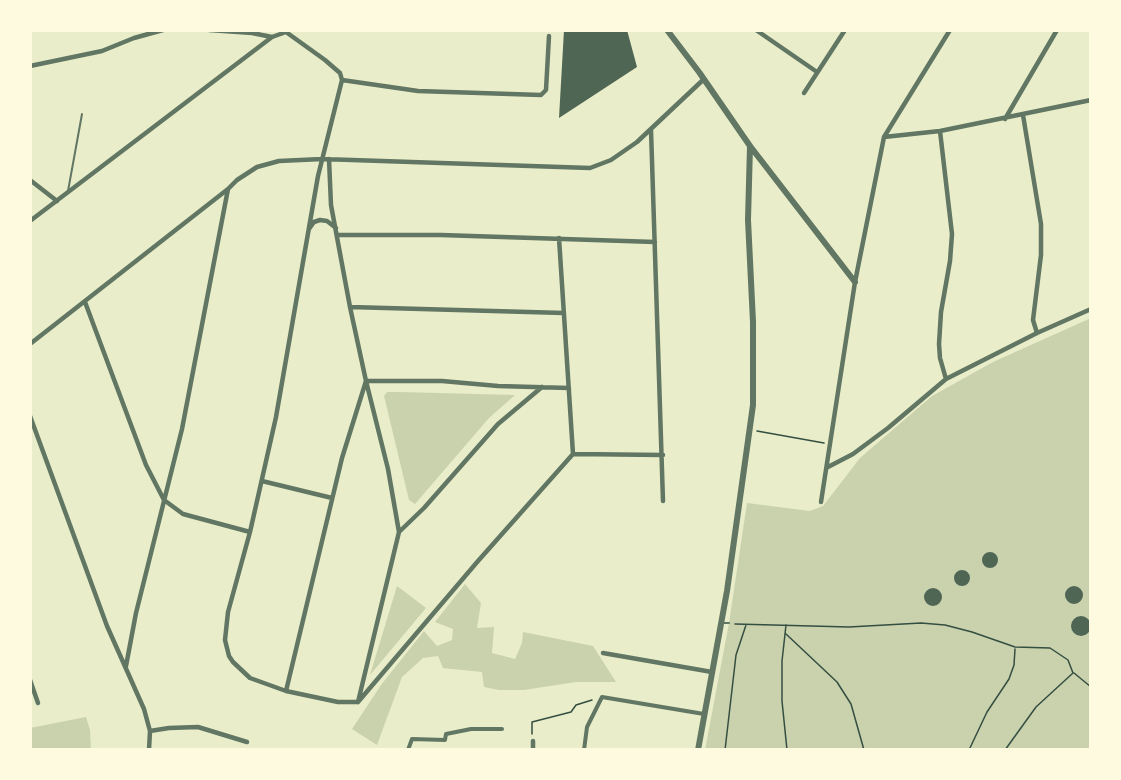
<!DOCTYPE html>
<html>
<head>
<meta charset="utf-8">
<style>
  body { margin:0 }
  #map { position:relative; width:1121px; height:780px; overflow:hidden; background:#e9edc9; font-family:Lora,serif }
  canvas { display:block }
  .frame { position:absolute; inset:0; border:32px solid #fefae0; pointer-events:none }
</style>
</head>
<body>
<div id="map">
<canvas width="1121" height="780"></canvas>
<div class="frame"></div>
</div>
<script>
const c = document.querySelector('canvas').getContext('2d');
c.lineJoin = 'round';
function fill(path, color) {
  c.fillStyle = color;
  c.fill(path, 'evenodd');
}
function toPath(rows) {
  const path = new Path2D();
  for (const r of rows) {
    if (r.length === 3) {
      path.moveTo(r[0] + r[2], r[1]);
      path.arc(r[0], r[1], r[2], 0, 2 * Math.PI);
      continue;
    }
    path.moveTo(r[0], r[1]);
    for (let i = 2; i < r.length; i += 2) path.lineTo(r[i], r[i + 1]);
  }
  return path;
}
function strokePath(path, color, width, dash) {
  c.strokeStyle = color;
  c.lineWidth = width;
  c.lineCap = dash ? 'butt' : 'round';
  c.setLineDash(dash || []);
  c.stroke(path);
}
fill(toPath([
  [1091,318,1091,750,705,750,729,623,747,503,810,511,823,506,860,458,932,396,993,362],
  [387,392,401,392,515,395,489,418,415,504,409,500,384,396],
  [465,584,481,603,477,628,494,627,492,653,515,659,522,643,523,632,593,646,616,682,576,682,524,690,499,690,484,687,482,672,443,668,438,656,423,658,402,677,377,745,352,729,381,685,424,631,437,646,452,640,453,629,435,622],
  [397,586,426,608,370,675],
  [86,717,90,730,91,750,30,750,30,728]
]), '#cad2ad');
fill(toPath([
  [564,30,627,30,637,67,559,118],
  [990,560,8],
  [962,578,8],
  [1074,595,9],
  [933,597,9],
  [1081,626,10]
]), '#4f6655');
strokePath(toPath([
  [757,431,824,443],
  [735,624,849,627,921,623,945,625,972,632,1015,647,1050,648,1068,660,1073,673,1036,707,1005,750],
  [786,625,782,661,782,701,787,750],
  [786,634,837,682,851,704,864,750],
  [1074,673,1091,687],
  [532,734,532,722,571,712,576,705,592,700],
  [725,750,736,655,746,625],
  [969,750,987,712,1009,679,1014,665,1015,649]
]), '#344e41', 1.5);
strokePath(toPath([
  [68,191,82,114],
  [721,623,729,623]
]), '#617663', 2);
strokePath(toPath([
  [408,750,412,739,445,740,446,734,471,729,502,729],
  [584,750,587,727,602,697,704,714]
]), '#617663', 4);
strokePath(toPath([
  [209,30,252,33,272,37],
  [756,30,817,72],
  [286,32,325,60,340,73,342,80],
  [30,66,102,51,134,38,163,30],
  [342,80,318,176,276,417,250,532,228,612,225,640,229,656,233,662,250,678,286,691,338,702,358,702],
  [342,80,418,91,541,95,546,90,549,36],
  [804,93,845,30],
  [1023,115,1041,224,1041,255,1033,320,1037,333],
  [1005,119,1057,30],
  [651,130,663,501],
  [940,131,952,234,950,261,941,312,939,344,940,358,946,379],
  [884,137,940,131,1091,100],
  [329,159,331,205,350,307,366,381,388,469,399,532,358,702],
  [30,180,57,201],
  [30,221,272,37,286,32,287,30],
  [309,229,314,222,320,220,327,221,336,228],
  [337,235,441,235,655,242],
  [559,238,573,454],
  [85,302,146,465,164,500,183,514,250,532],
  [350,307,564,313],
  [30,344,228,189,237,180,257,167,279,161,322,159,590,168,611,160,637,142,704,79],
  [30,416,107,626,144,709,150,731,149,750],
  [828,467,853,454,888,428,946,379,1037,333,1091,309],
  [262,481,332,498],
  [821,502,855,282,884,137,950,30],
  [399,532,424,508,498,424,542,387],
  [603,653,712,672],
  [126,666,136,613,182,429,228,189],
  [30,680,38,703],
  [286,691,342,458,366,381,442,381,498,386,569,388],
  [358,702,478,561,573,454,663,455],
  [150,731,169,728,198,727,247,742],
  [533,750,533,741]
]), '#617663', 4.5);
strokePath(toPath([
  [667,30,699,72,750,146,855,282],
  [698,750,727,591,753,405,753,322,748,220,750,146]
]), '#617663', 6);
</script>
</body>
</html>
